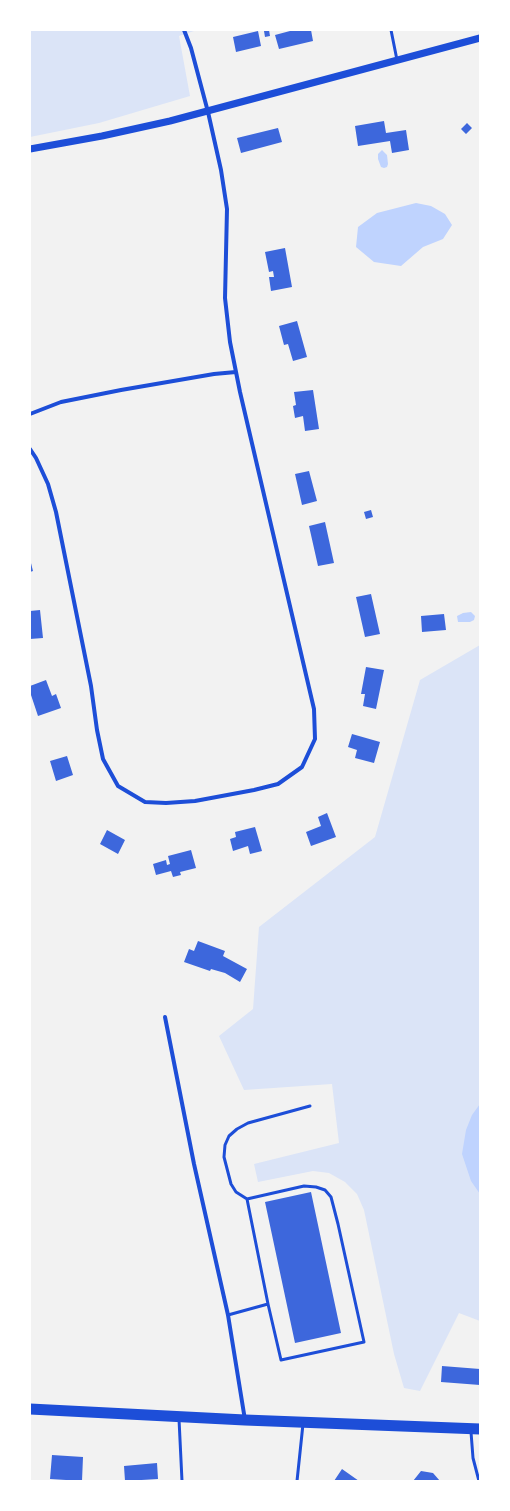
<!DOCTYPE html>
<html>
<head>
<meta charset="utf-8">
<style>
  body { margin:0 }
  #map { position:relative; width:510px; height:1511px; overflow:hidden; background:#f2f2f2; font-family:"DM Sans",sans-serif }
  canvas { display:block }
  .frame { position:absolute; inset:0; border:31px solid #fff; pointer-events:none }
</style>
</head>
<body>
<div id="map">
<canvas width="510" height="1511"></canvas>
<div class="frame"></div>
</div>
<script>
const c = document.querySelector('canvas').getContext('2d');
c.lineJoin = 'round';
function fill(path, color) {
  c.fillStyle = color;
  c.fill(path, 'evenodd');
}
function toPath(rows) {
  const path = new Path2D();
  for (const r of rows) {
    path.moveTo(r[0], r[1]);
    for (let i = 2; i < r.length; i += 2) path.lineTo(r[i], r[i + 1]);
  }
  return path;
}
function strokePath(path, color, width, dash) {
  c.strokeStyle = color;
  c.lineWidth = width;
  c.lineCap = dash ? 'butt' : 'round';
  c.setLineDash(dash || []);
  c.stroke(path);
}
fill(toPath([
  [30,30,197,30,179,36,190,96,99,123,30,137],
  [480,645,480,1321,459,1313,420,1391,404,1388,394,1354,364,1210,357,1194,345,1182,329,1173,313,1171,258,1182,254,1164,339,1143,332,1084,244,1090,219,1036,253,1009,259,927,375,837,420,680]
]), '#dbe4f7');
fill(toPath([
  [382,150,387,155,388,164,387,167,384,168,381,167,378,159,378,154],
  [416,203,431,206,445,214,452,225,443,239,423,247,401,266,374,262,356,247,358,227,377,213],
  [471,612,475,616,474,620,470,622,458,622,457,616,463,613],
  [480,1104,480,1194,471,1181,462,1154,466,1130,472,1115]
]), '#bfd3fe');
fill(toPath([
  [269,30,270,36,265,37,264,31],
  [290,30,311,30,313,41,279,49,275,35,290,31],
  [258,31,261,46,236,52,233,37],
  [384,121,386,133,406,130,409,150,392,153,390,141,358,146,355,126],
  [467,123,472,128,466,134,461,129],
  [278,128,282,142,241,153,237,138],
  [285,248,292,287,271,291,269,277,274,277,273,271,269,272,265,252],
  [297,321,307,357,293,361,288,344,284,345,279,326],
  [313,390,319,429,305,431,303,416,295,418,293,406,296,405,294,392],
  [309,471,317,501,302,505,295,474],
  [371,510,373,517,366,519,364,512],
  [325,522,334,563,318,566,309,526],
  [30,559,33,571,30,572],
  [371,594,380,634,365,637,356,597],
  [40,610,43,638,30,639,30,611],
  [444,614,446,630,422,632,421,616],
  [366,667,384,670,376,709,363,706,365,694,361,694],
  [46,680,52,696,56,694,61,708,38,716,30,692,30,686],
  [352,734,380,742,374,763,355,758,357,750,348,747],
  [67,756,73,775,56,781,50,761],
  [327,813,336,837,311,846,306,832,321,826,318,817],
  [255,827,262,851,250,854,248,846,233,851,230,839,236,837,235,832],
  [107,830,125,840,118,854,100,844],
  [191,850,196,868,180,872,181,875,173,877,171,871,156,875,153,864,166,860,167,865,170,864,168,856],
  [198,941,225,951,223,956,247,969,240,982,225,973,211,969,210,971,184,962,189,949,194,951],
  [311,1192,341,1333,295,1343,265,1202],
  [442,1366,480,1369,480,1385,441,1382],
  [52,1455,83,1457,82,1481,50,1479],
  [157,1463,158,1479,125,1481,124,1466],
  [342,1469,359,1481,334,1481],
  [421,1471,433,1473,440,1481,413,1481]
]), '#3d67dc');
strokePath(toPath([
  [391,30,397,60],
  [247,1199,236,1192,231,1184,224,1157,225,1145,229,1136,237,1129,248,1123,310,1106],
  [228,1315,268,1304,247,1199,304,1186,316,1187,325,1190,331,1197,338,1224,364,1342,281,1360,268,1304],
  [179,1419,182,1481],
  [471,1432,473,1458,479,1481],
  [297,1481,303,1424]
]), '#1d4ed8', 3);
strokePath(toPath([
  [30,414,61,402,121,390,214,374,236,372],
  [30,449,36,458,48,484,56,512,91,686,97,730,103,759,118,786,145,802,166,803,195,801,254,790,278,784,302,767,315,739,314,709,240,392,230,342,225,298,227,209,221,170,208,112,191,48,184,30],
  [165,1017,194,1164,228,1315,245,1420]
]), '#1d4ed8', 4);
strokePath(toPath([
  [30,149,102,136,170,121,480,38]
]), '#1d4ed8', 7);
strokePath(toPath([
  [30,1409,245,1420,480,1429]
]), '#1d4ed8', 11);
</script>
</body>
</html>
